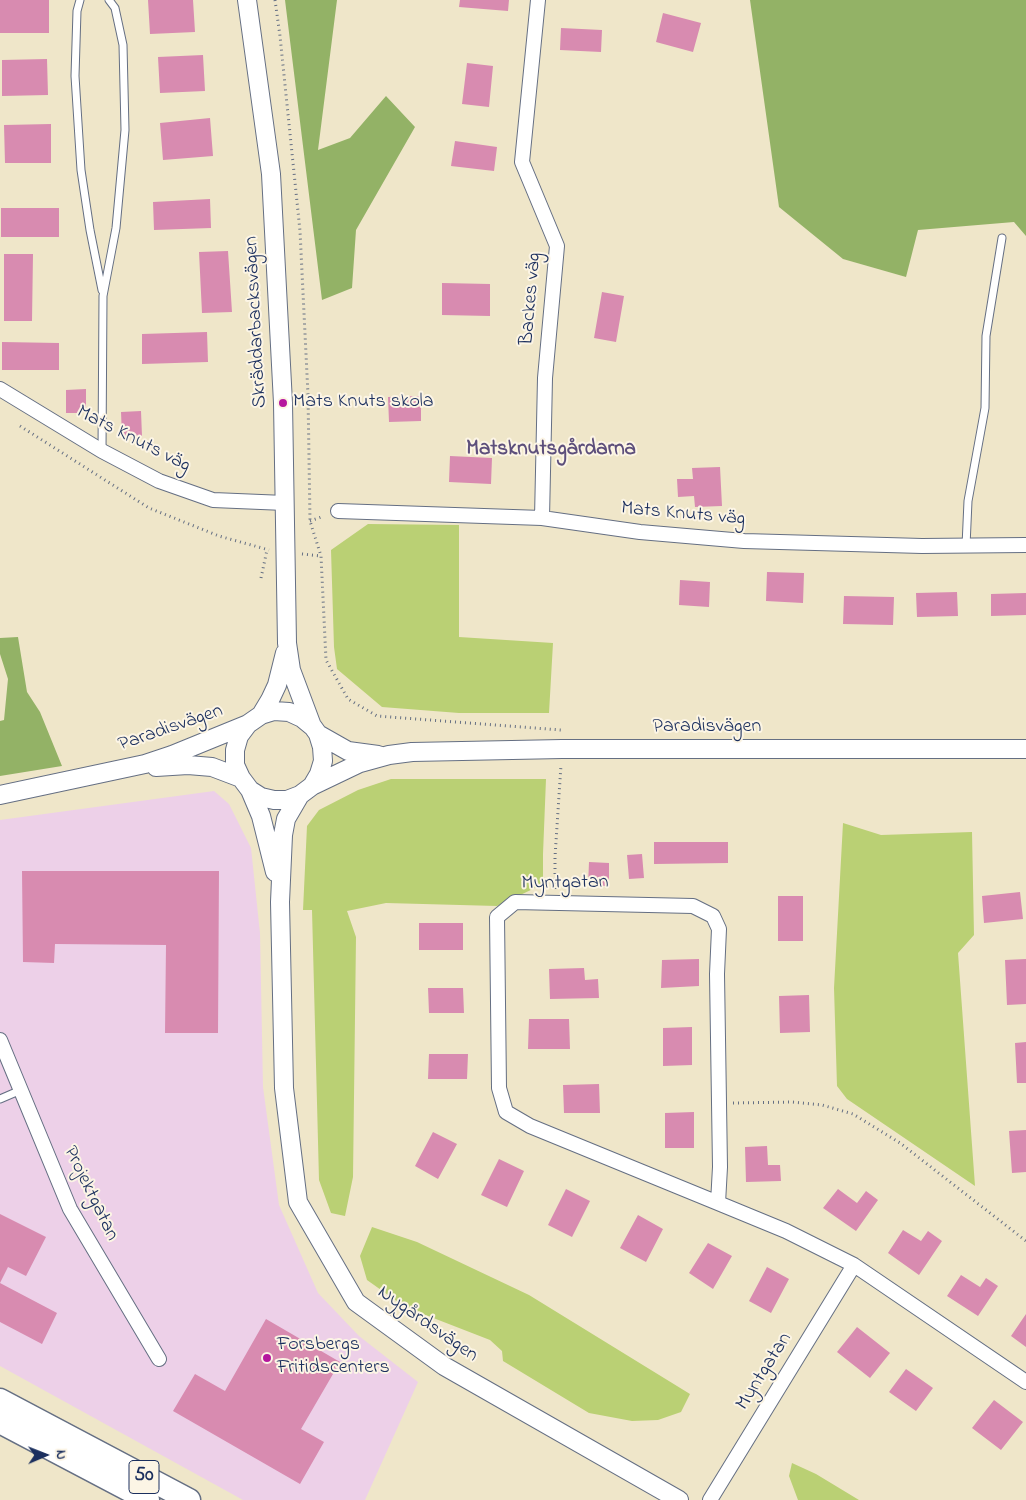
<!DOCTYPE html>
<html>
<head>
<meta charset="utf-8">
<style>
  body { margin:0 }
  #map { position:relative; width:1026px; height:1500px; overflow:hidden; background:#efe6c9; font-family:"Indie Flower",sans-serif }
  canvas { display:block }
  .north { position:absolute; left:20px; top:1430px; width:50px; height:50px; -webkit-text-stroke:4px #fcf5e5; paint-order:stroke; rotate:89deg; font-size:14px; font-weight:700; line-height:20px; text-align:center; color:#1b2f5e }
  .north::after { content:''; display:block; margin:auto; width:18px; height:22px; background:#1b2f5e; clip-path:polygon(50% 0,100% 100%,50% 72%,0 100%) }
</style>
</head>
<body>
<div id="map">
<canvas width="1026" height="1500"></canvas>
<div class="north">N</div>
</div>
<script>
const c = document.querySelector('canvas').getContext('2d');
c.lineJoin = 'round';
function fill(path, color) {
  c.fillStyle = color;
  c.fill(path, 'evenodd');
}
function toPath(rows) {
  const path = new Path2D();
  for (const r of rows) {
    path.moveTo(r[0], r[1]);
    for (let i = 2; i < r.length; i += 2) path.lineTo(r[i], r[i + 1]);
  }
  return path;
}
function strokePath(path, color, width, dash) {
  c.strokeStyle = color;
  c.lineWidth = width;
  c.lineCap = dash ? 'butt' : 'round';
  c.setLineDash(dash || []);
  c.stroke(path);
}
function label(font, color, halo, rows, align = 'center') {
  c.font = font + ' "Indie Flower",sans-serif';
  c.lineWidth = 4;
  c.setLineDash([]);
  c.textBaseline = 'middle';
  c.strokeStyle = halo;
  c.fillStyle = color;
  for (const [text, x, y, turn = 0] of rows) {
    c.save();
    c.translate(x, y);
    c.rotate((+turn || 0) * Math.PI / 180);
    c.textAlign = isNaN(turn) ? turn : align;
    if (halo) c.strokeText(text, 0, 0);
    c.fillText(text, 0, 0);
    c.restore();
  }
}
fill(toPath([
  [214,791,229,804,251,848,260,933,263,1087,279,1205,318,1293,359,1336,418,1382,365,1500,243,1500,0,1366,0,820]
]), '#edd0e8');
fill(toPath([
  [368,524,459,525,459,637,553,643,549,713,459,713,382,707,337,669,334,647,331,550],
  [391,779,546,779,543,854,543,888,535,888,497,906,386,903,347,911,356,937,353,1177,345,1216,331,1213,319,1180,312,910,303,910,307,826,319,810,358,790],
  [843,823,881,835,972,832,974,935,958,953,975,1186,847,1099,837,1086,834,988],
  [372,1227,417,1242,529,1295,690,1394,681,1412,658,1420,632,1421,589,1413,503,1361,502,1351,490,1340,405,1307,367,1280,360,1256],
  [792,1463,816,1474,859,1500,798,1500,789,1476]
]), '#bad074');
fill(toPath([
  [285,0,337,0,318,150,350,138,386,96,415,127,356,230,352,288,322,300],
  [750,0,1026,0,1026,236,1014,222,918,230,906,277,843,259,779,207],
  [18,637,27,692,40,712,62,766,0,776,0,721,4,720,8,679,0,654,0,638]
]), '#93b266');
fill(toPath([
  [0,0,49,0,49,33,0,33],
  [148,0,193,0,195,32,150,34],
  [460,0,509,0,508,11,459,7],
  [663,13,701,23,693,52,656,42],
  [561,28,602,30,601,52,560,50],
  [203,55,205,91,160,93,158,57],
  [47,59,48,95,2,96,2,60],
  [467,63,493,66,489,107,462,104],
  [210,118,213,156,163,160,160,123],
  [51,124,51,163,5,163,4,125],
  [455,141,497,147,494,171,451,166],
  [210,199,211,228,154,230,153,202],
  [1,208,59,208,59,237,1,237],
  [228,251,232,312,202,313,199,252],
  [4,254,33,254,32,321,4,321],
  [442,283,490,284,490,316,442,315],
  [602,292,624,296,616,342,594,338],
  [207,332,208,362,142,364,142,334],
  [2,342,59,343,59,370,2,370],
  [86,389,86,413,66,413,66,390],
  [421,396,421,421,389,422,388,397],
  [141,411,142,436,122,436,121,412],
  [450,456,492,458,491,484,449,482],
  [720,467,722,506,695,507,694,496,678,497,677,479,693,479,692,468],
  [767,572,804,573,803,603,766,601],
  [680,580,710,582,709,607,679,605],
  [957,592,958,616,917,617,916,593],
  [1026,593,1026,615,991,616,991,594],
  [844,596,894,597,893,625,843,624],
  [654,842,728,842,728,863,654,864],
  [642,854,644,878,629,879,627,855],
  [589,862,609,863,609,886,588,886],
  [22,871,219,871,218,1033,165,1033,166,945,55,944,54,963,23,962],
  [1020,892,1023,919,984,923,982,896],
  [778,896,803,896,803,941,778,941],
  [419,923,463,923,463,950,419,950],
  [699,959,699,986,661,988,662,960],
  [1026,959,1026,1004,1007,1005,1005,960],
  [584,968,585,980,598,979,599,998,550,999,549,969],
  [428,988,463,988,464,1013,429,1013],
  [809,995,810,1032,780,1033,779,996],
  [529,1019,569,1019,570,1049,528,1049],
  [692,1027,692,1065,663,1066,663,1028],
  [1026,1042,1026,1083,1017,1083,1015,1043],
  [429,1054,468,1054,467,1079,428,1079],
  [599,1084,600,1113,564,1113,563,1085],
  [694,1112,694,1148,665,1148,665,1113],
  [1026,1130,1026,1172,1012,1173,1009,1131],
  [433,1132,457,1144,438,1179,415,1166],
  [767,1146,768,1165,780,1165,781,1181,746,1182,745,1147],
  [499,1159,524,1171,507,1207,481,1195],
  [566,1189,590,1201,572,1237,548,1225],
  [838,1189,857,1203,866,1191,878,1200,856,1231,823,1208],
  [0,1214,46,1237,26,1276,8,1267,0,1283,57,1313,42,1344,0,1322],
  [638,1215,663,1229,646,1262,620,1248],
  [903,1230,921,1241,928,1231,942,1241,919,1275,888,1253],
  [708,1243,732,1256,713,1289,689,1273],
  [767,1267,789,1279,771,1313,749,1301],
  [961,1275,980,1287,986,1278,998,1286,978,1316,947,1296],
  [1026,1314,1026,1347,1011,1336],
  [266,1319,340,1362,301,1429,324,1442,300,1484,173,1411,195,1374,225,1391],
  [857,1327,890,1353,870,1378,837,1352],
  [906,1369,933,1388,916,1411,889,1392],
  [994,1400,1023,1422,1001,1450,972,1428]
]), '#d88bb0');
const service = toPath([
  [80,0,77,11,75,76,81,170,90,230,102,290],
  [102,451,103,296,116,228,125,130,123,45,115,8,109,0],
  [966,546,968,501,985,408,986,336,1002,238],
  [0,1099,21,1090]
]);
const minor = toPath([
  [538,0,522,162,557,246,545,378,542,518],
  [0,389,102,451,159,481,213,500,285,503],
  [338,511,542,518,640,532,744,541,922,546,1026,545],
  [0,1040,70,1209,159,1359],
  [718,1203,530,1126,506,1112,499,1088,497,917,515,902,693,906,713,916,719,929,717,974,720,1167,718,1203,786,1231,854,1265,1026,1382],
  [710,1500,854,1265]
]);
const tertiary = toPath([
  [247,0,271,174,283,403,287,643,291,670,312,726],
  [261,715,270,700,277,685,285,653],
  [318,734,348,751,378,755],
  [156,767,188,765,212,767,241,778],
  [312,786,319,774,323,761,322,747,318,734,313,727,302,718,289,712,274,711,261,715,248,724,239,736,235,750,235,765,241,778,250,790,261,797,274,800,287,800,300,795,312,786,360,763,389,755,412,752,562,749,1026,749],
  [250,790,261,816,275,872],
  [0,795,145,764,172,755,248,724],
  [300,795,286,819,283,835,280,902,284,1088,298,1202,356,1302,444,1366,679,1500]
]);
const trunk = toPath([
  [0,1400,189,1500],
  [0,1422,148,1500]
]);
strokePath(service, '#656f83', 9);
strokePath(minor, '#656f83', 16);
strokePath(tertiary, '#656f83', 20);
strokePath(trunk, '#656f83', 25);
strokePath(toPath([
  [275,0,280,36,300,231,308,395,310,521,321,556,326,660,348,699,377,716,561,730],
  [20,426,149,508,219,536,269,550],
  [310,521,324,516],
  [302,554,321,556],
  [261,578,267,550],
  [555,889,555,857,561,765],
  [733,1103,792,1102,822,1105,853,1114,900,1143,1026,1241]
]), '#656f83', 3, [1, 4]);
strokePath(service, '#fff', 7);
strokePath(minor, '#fff', 14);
strokePath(tertiary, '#fff', 18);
strokePath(trunk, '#fff', 22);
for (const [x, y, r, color] of [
  [283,403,5,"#b5179e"],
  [267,1358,5,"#b5179e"]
]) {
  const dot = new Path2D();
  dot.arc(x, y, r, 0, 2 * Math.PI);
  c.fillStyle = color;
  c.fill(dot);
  strokePath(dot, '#fcf5e5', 2);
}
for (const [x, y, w] of [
  [144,1477,30]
]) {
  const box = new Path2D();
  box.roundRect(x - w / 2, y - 16.5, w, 33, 4);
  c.fillStyle = '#fcf5e5';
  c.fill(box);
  strokePath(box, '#1b2f5e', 1);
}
label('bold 19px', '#1b2f5e', null, [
  ["50",144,1477]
]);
label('20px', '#1b2f5e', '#fcf5e5', [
  ["Backes väg",532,299,-85],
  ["Skräddarbacksvägen",257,322,-93],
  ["Mats Knuts väg",133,440,27],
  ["Mats Knuts väg",683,515,5],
  ["Paradisvägen",707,728],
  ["Paradisvägen",171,729,-19],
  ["Myntgatan",565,884,-1],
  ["Projektgatan",90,1194,64],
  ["Nygårdsvägen",427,1325,35],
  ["Myntgatan",765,1372,-58]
]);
label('20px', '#1b2f5e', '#fcf5e5', [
  ["Mats Knuts skola",293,403],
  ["Forsbergs",277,1346],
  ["Fritidscenters",277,1369]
], 'left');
label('bold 21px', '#5d4f7b', '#fcf5e5', [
  ["Matsknutsgårdarna",551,451]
]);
</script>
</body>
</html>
